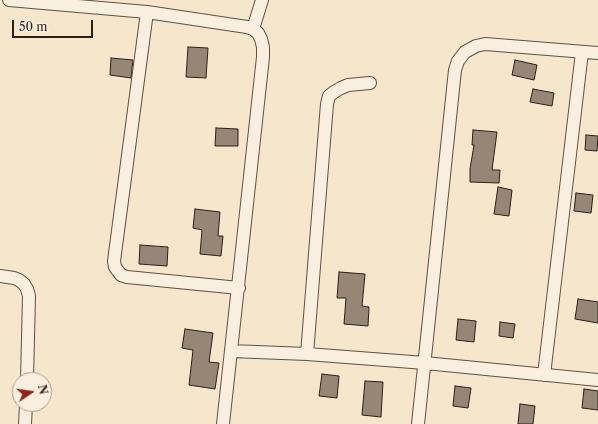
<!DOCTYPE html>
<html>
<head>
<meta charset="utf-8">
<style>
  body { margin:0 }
  #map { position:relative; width:598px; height:424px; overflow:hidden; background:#f6e6cc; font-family:"Libre Caslon Text",serif }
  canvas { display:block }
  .north { position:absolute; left:12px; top:372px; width:40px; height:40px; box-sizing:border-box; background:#f9efde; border:1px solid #a79c8f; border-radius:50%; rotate:77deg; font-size:11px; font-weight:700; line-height:16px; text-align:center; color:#2c1f19 }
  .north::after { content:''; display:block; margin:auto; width:14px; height:18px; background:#8f2418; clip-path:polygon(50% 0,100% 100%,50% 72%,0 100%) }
  .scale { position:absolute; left:12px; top:20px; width:81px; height:18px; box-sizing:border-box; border:2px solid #2c1f19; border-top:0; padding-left:5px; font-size:12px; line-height:14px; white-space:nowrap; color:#2c1f19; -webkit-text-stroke:3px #f9efde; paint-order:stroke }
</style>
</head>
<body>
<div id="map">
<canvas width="598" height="424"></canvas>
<div class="north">N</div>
<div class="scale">50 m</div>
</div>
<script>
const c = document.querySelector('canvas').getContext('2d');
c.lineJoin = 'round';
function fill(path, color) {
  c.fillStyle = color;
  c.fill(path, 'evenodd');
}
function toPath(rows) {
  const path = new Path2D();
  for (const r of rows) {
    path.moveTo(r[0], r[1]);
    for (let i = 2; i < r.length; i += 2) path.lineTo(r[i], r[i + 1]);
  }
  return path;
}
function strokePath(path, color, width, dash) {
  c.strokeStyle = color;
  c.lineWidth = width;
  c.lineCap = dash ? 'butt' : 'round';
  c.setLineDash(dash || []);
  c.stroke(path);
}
const building = toPath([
  [188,47,208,48,206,78,186,77,188,47],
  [111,58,133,60,131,78,110,75,111,58],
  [515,60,537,65,534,80,512,75,515,60],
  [533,89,554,93,552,106,530,102,533,89],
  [216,128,238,129,238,146,215,146,216,128],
  [473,130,497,132,492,170,500,170,499,183,470,182,470,169,474,145,472,145,473,130],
  [586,135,598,136,597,151,585,150,586,135],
  [498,187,512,190,509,216,494,214,498,187],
  [576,193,593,195,591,213,574,211,576,193],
  [195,209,220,212,218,236,223,236,221,256,200,254,202,230,193,228,195,209],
  [140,245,168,247,167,266,139,264,140,245],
  [339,272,365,274,362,306,369,307,368,326,344,324,346,298,337,298,339,272],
  [578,299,598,302,598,323,575,319,578,299],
  [458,319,476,321,474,342,456,340,458,319],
  [500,322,515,324,513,338,499,336,500,322],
  [185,329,213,333,209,362,219,363,215,389,189,385,193,350,182,348,185,329],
  [322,374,339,376,337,398,319,396,322,374],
  [365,381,383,382,381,417,362,415,365,381],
  [455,386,471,388,468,408,453,406,455,386],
  [584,389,598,391,598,410,582,408,584,389],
  [520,404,535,406,533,424,518,424,520,404]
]);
fill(building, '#958676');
strokePath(building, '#2c1f19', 1);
const minor = toPath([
  [9,0,147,12,247,27,253,29,258,33,261,39,263,47,263,57,223,424],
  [147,12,114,261,115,267,121,275,127,277,239,288],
  [253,29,262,0],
  [0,276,14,278,19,280,24,284,27,289,29,296,27,380],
  [231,351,307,354,425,363,598,380],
  [307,354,327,104,329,96,334,92,341,88,348,85,370,83],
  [544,375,582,52],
  [25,424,26,404],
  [418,424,455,70,458,61,465,52,476,46,485,44,598,53]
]);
strokePath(minor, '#5e5146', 14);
strokePath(minor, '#f9efde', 12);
</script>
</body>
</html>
